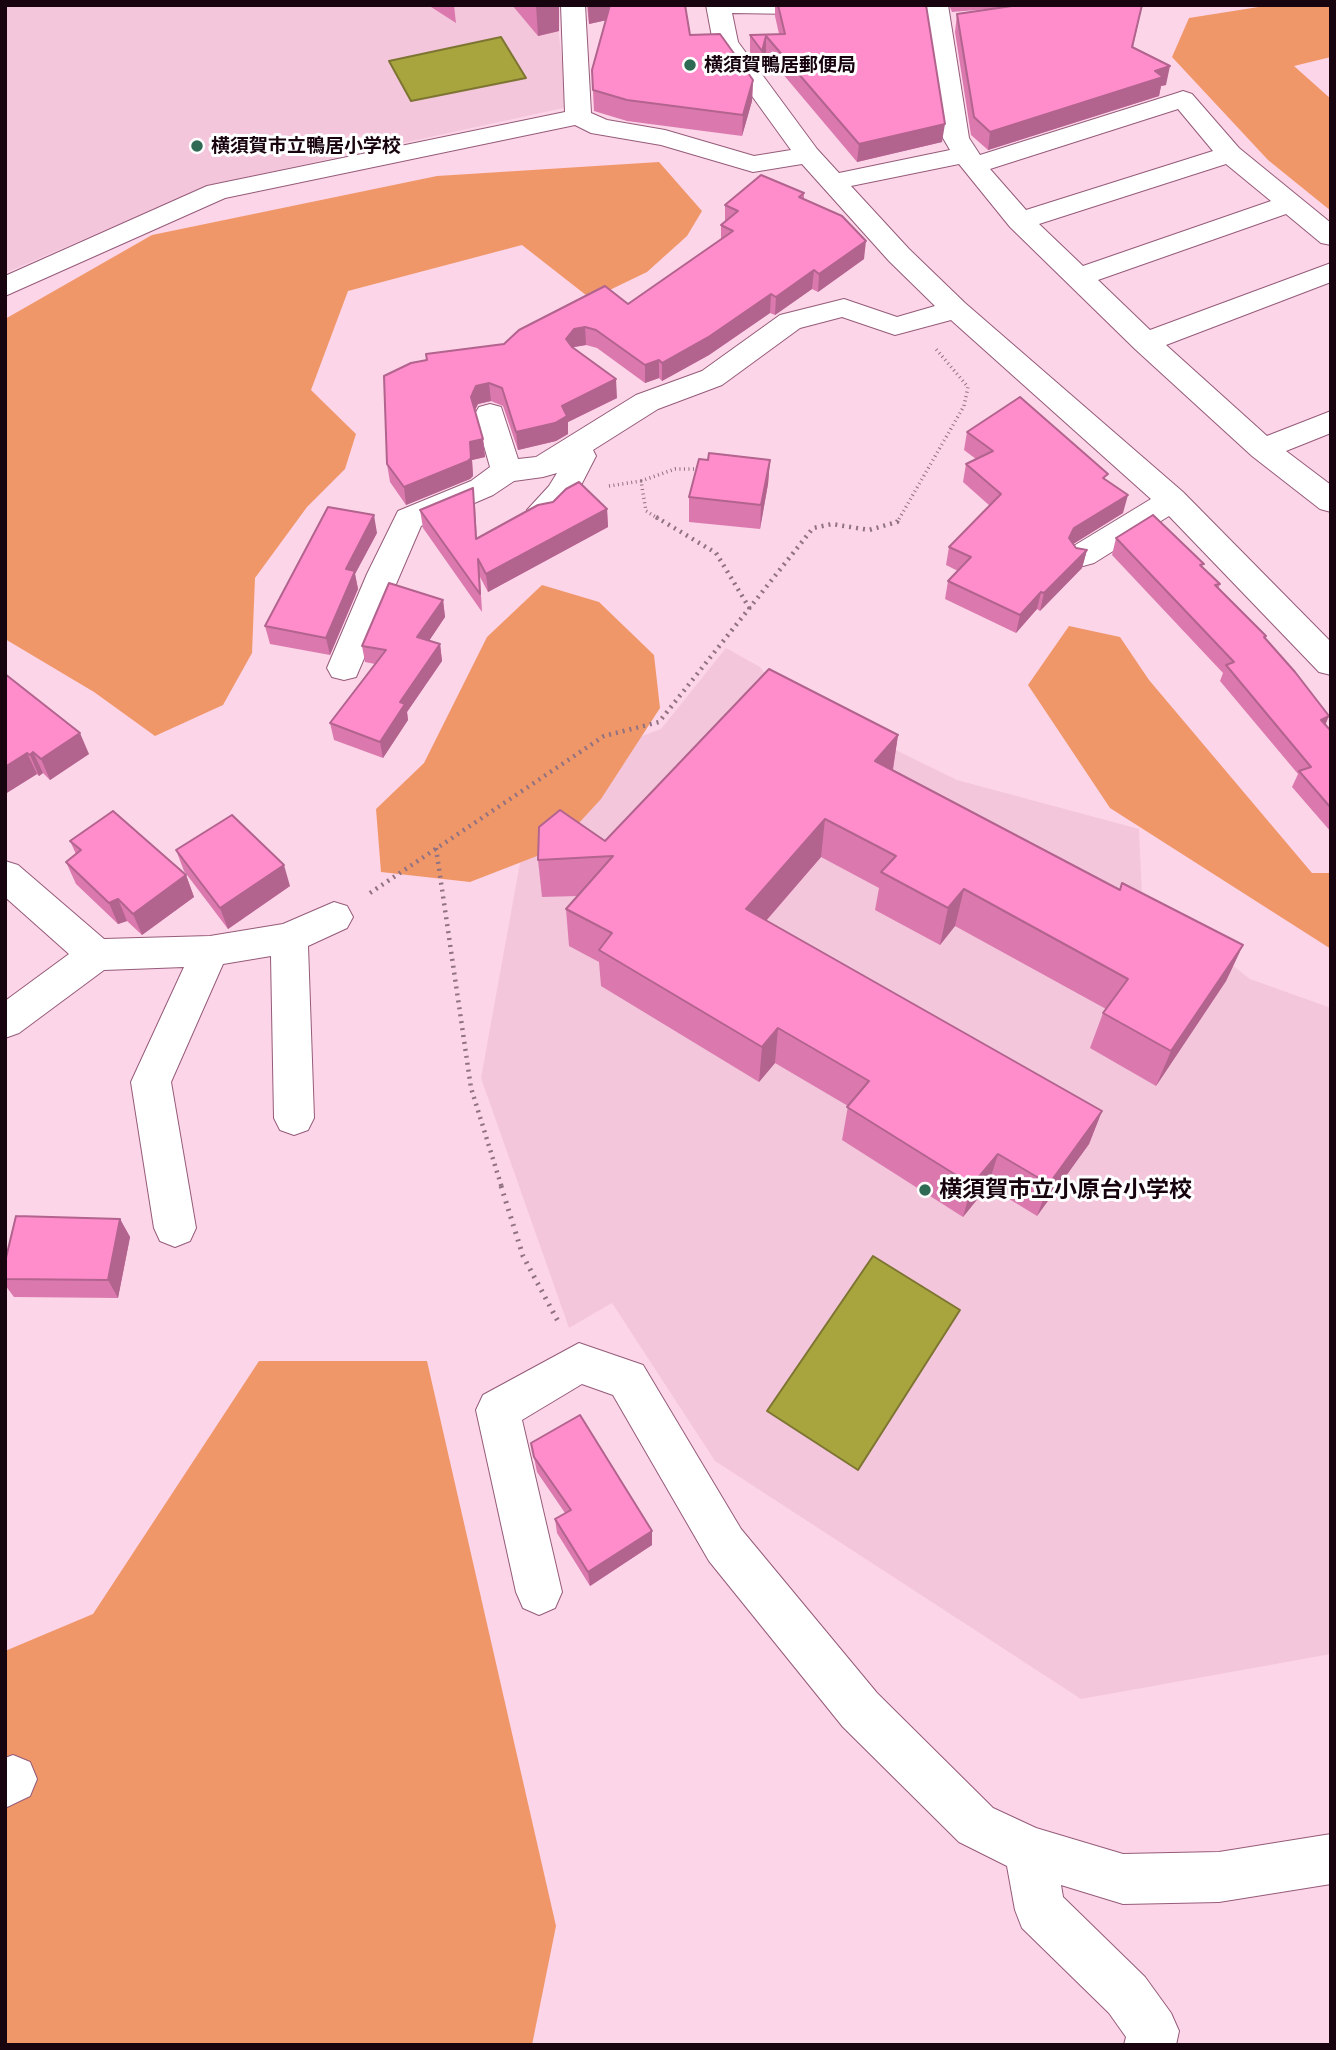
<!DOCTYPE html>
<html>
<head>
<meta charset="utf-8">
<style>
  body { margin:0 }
  #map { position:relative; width:1336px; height:2050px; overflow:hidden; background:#fdd5e8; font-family:Quicksand,sans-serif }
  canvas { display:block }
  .frame { position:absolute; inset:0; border:7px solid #18040f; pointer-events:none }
</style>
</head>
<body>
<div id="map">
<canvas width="1336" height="2050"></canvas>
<div class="frame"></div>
</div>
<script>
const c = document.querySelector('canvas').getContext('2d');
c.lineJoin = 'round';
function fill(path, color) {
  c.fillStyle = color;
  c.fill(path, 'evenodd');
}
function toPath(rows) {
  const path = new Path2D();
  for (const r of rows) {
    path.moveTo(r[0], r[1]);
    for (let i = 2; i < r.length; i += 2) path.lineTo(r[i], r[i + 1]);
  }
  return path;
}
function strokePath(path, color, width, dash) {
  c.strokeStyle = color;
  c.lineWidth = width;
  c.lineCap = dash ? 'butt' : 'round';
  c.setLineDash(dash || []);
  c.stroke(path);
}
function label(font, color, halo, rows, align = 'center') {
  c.font = font + ' Quicksand,"Noto Sans JP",sans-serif';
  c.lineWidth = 6;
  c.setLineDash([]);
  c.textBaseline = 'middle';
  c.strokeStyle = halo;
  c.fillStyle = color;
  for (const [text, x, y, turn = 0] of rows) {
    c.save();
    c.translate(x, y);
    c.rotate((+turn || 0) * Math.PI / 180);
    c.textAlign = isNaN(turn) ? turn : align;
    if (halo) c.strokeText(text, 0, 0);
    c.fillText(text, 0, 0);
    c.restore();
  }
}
fill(toPath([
  [5,5,555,5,568,107,210,185,5,273],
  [726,648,760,667,792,711,865,735,957,780,1139,829,1142,895,1250,979,1331,1008,1331,1654,1081,1699,715,1461,612,1303,569,1328,481,1078,520,863,628,741,661,729]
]), '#f3c6dc');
fill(toPath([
  [1271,5,1331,5,1331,57,1294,66,1331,99,1331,211,1268,160,1172,57,1189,18],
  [659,162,702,211,687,236,647,272,591,299,522,245,348,291,311,390,356,434,345,469,307,507,255,578,252,653,223,705,155,736,94,692,5,639,5,319,152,235,437,176],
  [542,585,599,602,654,655,660,708,601,799,555,849,470,882,381,872,376,809,424,763,487,637],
  [1069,626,1120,637,1149,680,1312,873,1331,873,1331,949,1110,808,1028,685],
  [259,1361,427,1361,556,1926,532,2045,5,2045,5,1651,93,1614]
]), '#f0976a');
const water = toPath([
  [501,37,526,78,411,101,389,61,501,37],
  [873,1256,960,1310,858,1470,767,1411,873,1256]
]);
fill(water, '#a8a53f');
strokePath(water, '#7d7531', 2);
const minor = toPath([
  [561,5,585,5,591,113,607,120,665,130,754,156,791,150,713,42,706,5,806,5,804,12,795,14,732,13,738,42,817,149,839,173,950,150,943,138,924,5,948,5,969,138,980,155,1174,94,1183,91,1192,94,1239,148,1331,223,1331,245,1321,243,1286,214,1098,280,1150,330,1331,263,1331,282,1166,345,1267,436,1331,411,1331,433,1286,451,1331,485,1331,512,1320,509,1252,456,1135,349,1010,227,959,164,851,186,909,249,965,303,1183,492,1331,642,1331,675,1319,672,1169,516,1094,563,1083,566,1072,563,1067,555,1072,547,1151,499,951,320,895,335,842,317,800,328,722,385,658,409,593,450,596,456,577,493,554,518,543,521,532,518,527,510,549,486,557,473,543,477,514,481,493,495,421,526,356,677,344,680,332,677,327,668,367,574,398,511,471,481,490,467,475,414,479,407,490,404,501,407,518,459,536,457,636,395,702,371,780,315,844,299,897,317,935,306,889,261,802,164,753,172,661,145,591,133,575,125,225,198,5,296,5,276,207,186,565,112,561,5],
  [1178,109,1213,151,1026,210,990,169,1178,109],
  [1226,164,1271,201,1083,266,1039,224,1226,164],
  [5,861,18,865,104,939,210,936,283,924,334,902,347,906,353,917,347,928,308,946,314,1118,308,1130,294,1135,280,1130,274,1118,271,956,223,964,171,1082,196,1228,190,1241,175,1247,160,1241,154,1228,131,1082,184,967,104,970,19,1033,5,1038,5,1001,69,954,5,897,5,861],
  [579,1343,643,1365,741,1529,877,1693,993,1808,1036,1828,1123,1854,1219,1852,1331,1834,1331,1884,1219,1902,1123,1904,1061,1885,1063,1897,1145,1977,1171,2013,1179,2031,1176,2045,1124,2045,1126,2037,1109,2013,1022,1928,1015,1910,1007,1866,959,1842,843,1727,709,1561,613,1395,582,1384,522,1420,562,1592,555,1608,539,1615,523,1608,516,1592,476,1410,483,1395,579,1343],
  [13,1755,30,1762,37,1779,30,1796,5,1808,5,1758,13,1755]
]);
strokePath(minor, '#955b7a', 2);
strokePath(toPath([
  [641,481,675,469,701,469],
  [609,486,641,481,646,511,659,519],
  [899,519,964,406,968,387,936,349]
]), '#917281', 3.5, [1, 3.5]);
strokePath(toPath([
  [656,517,716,553,750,609],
  [436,848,471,1088,502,1188],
  [370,893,604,736,659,722,813,528,832,524,869,530,897,522,900,517]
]), '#917281', 4.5, [2, 5]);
strokePath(toPath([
  [501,1186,523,1256,560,1325]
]), '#917281', 5, [2, 6]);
fill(minor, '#fff');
fill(toPath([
  [428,5,454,5,456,23],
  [512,5,559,5,559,31,538,36],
  [587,5,685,5,690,35,753,80,752,101,742,136,627,121,594,111,592,70,606,20,589,24],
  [775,5,926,5,942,142,857,162,766,54,761,69,750,54,750,35,779,34,775,16],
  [949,5,1142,5,1133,47,1166,85,1161,86,1159,96,988,150,971,135,955,32,957,14,1002,8,952,12],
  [804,193,804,199,864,259,818,292,812,289,775,315,770,313,709,355,662,381,659,378,645,383,597,348,586,345,574,347,574,349,617,398,568,422,568,434,556,441,518,450,503,406,491,401,478,404,475,411,483,439,485,457,472,460,473,476,470,479,406,505,390,482,387,464,427,360,426,354,504,344,628,304,721,239,721,225,725,222,725,205],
  [967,432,1107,481,1123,513,1073,544,1076,548,1087,550,1082,568,1040,611,1037,609,1016,633,945,599,948,581,958,571,946,565,949,547,990,506,963,482,966,464,976,459,964,450],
  [708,460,770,460,768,484,760,529,689,522,689,497],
  [475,506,477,539,607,509,608,527,488,592,480,577,482,612,423,528,420,510],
  [377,533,355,574,358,589,330,655,270,644,265,626],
  [1116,538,1202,568,1220,584,1218,589,1266,636,1265,639,1331,731,1331,832,1292,787,1298,774,1220,681,1223,673,1112,555],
  [443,600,445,617,429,641,440,644,442,661,407,712,408,720,383,758,334,740,330,723,375,664,365,662,362,646],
  [5,674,89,754,50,780,43,773,39,776,37,774,5,794],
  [898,735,893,770,1120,890,1243,945,1226,981,1156,1086,1090,1048,1103,1013,1106,1009,955,926,940,945,875,910,879,888,821,857,766,921,1102,1111,1089,1144,1037,1216,988,1186,963,1217,842,1140,848,1106,775,1063,759,1082,601,986,599,962,569,946,566,909,578,896,542,897,538,860,605,841],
  [70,841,186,875,194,897,142,935,127,921,118,924,76,884,66,862,76,854],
  [176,850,290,886,228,929,184,871],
  [120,1219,130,1237,118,1298,14,1297,5,1285,5,1262],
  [531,1443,652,1545,590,1586,557,1533,555,1519,565,1513,537,1472]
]), '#db79af');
fill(toPath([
  [536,5,559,5,559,31,538,36],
  [588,5,612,5,612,19,589,24],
  [766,36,766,54,761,69,762,51],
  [1170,66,1166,85,1161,86,1159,96,988,150,990,132],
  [753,80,752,101,742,136,743,115],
  [945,124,942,142,857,162,859,144],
  [866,241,864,259,818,292,819,274],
  [814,270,812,289,775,315,776,297],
  [771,294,770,313,709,355,662,381,662,363],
  [585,327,586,345,574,347,567,357,566,339,574,329],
  [659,360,659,378,645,383,645,365],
  [616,379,617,398,568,422,568,434,556,441,518,450,516,432,562,406],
  [489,383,491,401,478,404,472,415,471,397,476,386],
  [483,439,485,457,472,460,473,476,470,479,406,505,404,487,470,442],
  [770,460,768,484,760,529,761,505],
  [1128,495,1123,513,1070,546,1069,538,1074,528],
  [607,509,608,527,488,592,486,574],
  [374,515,377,533,355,574,358,589,330,655,326,638,346,569],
  [1087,550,1082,568,1040,611,1044,593],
  [1041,592,1037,609,1016,633,1020,615],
  [443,600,445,617,420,654,417,637],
  [440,644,442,661,407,712,408,720,383,758,380,742,400,702],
  [1329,716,1322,733,1321,720],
  [80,733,89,754,50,780,41,759],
  [898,735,892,774,875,761],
  [33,752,43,773,39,776,30,755],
  [27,753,37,774,5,794,5,767],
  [825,819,821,857,744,946,746,909],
  [284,865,290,886,228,929,220,908],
  [186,875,194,897,142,935,133,914],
  [964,889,955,926,940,945,948,908],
  [118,899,127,921,118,924,109,903],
  [1243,945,1226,981,1156,1086,1171,1051],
  [778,1028,775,1063,759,1082,762,1047],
  [1102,1111,1089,1144,1037,1216,1049,1184],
  [998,1154,988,1186,963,1217,972,1185],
  [120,1219,130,1237,118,1298,108,1280],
  [652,1531,652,1545,590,1586,588,1572]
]), '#b2638e');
const building = toPath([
  [610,5,685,5,690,35,720,34,753,80,743,115,627,100,593,90,592,70,610,5],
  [778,5,926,5,945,124,859,144,766,36,762,51,750,35,785,34,778,5],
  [1013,5,1142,5,1132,47,1170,66,1155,71,1163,77,990,132,974,117,957,14,1012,6,1013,5],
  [761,175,804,193,799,197,842,216,866,241,819,274,814,270,776,297,771,294,710,336,662,363,659,360,645,365,596,330,585,327,574,329,566,339,572,347,616,379,562,406,567,416,555,423,516,432,502,388,489,383,476,386,471,397,483,439,470,442,471,458,468,461,404,487,387,464,384,376,411,363,427,360,426,354,504,344,519,330,605,286,628,304,733,231,721,225,738,211,725,205,761,175],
  [1020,397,1108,474,1103,478,1128,495,1074,528,1069,538,1076,548,1087,550,1044,593,1041,592,1020,615,948,581,971,557,949,547,1001,494,966,464,993,451,967,432,1020,397],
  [709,453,770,460,761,505,689,497,699,459,708,460,709,453],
  [579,482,607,509,486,574,478,559,480,594,420,510,473,488,476,539,538,505,553,502,566,489,579,482],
  [328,507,374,515,346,569,355,571,326,638,265,626,328,507],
  [1153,515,1204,564,1200,565,1220,584,1215,585,1266,636,1264,637,1295,672,1329,716,1321,720,1331,731,1331,808,1299,771,1311,767,1226,665,1234,662,1116,538,1153,515],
  [389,583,443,600,417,637,440,644,400,702,405,704,380,742,330,723,386,650,362,646,389,583],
  [769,669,898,735,875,761,1120,890,1122,883,1243,945,1171,1051,1103,1013,1128,979,964,889,948,908,881,872,896,856,825,819,746,909,1102,1111,1049,1184,998,1154,972,1185,847,1107,869,1081,778,1028,762,1047,599,950,612,933,566,909,613,856,538,860,539,827,560,810,605,841,769,669],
  [5,674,80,733,41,759,33,752,30,755,27,753,5,767,5,674],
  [113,811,186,875,133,914,118,899,109,903,66,862,81,850,70,841,113,811],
  [232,815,284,865,220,908,176,850,232,815],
  [16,1216,120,1219,108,1280,5,1279,5,1262,16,1216],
  [580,1415,652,1531,588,1572,555,1519,571,1510,534,1457,531,1443,580,1415]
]);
fill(building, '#ff8dcb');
strokePath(building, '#b2638e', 2);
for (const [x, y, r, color] of [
  [690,65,7,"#2e6a54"],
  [197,146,7,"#2e6a54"],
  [925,1190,7,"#2e6a54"]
]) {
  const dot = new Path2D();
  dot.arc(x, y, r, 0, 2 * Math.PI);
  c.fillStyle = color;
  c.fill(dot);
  strokePath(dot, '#fff', 2.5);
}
label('bold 19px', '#18040f', '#fff', [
  ["横須賀鴨居郵便局",704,65],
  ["横須賀市立鴨居小学校",211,146]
], 'left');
label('bold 23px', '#18040f', '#fff', [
  ["横須賀市立小原台小学校",939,1190]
], 'left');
</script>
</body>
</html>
